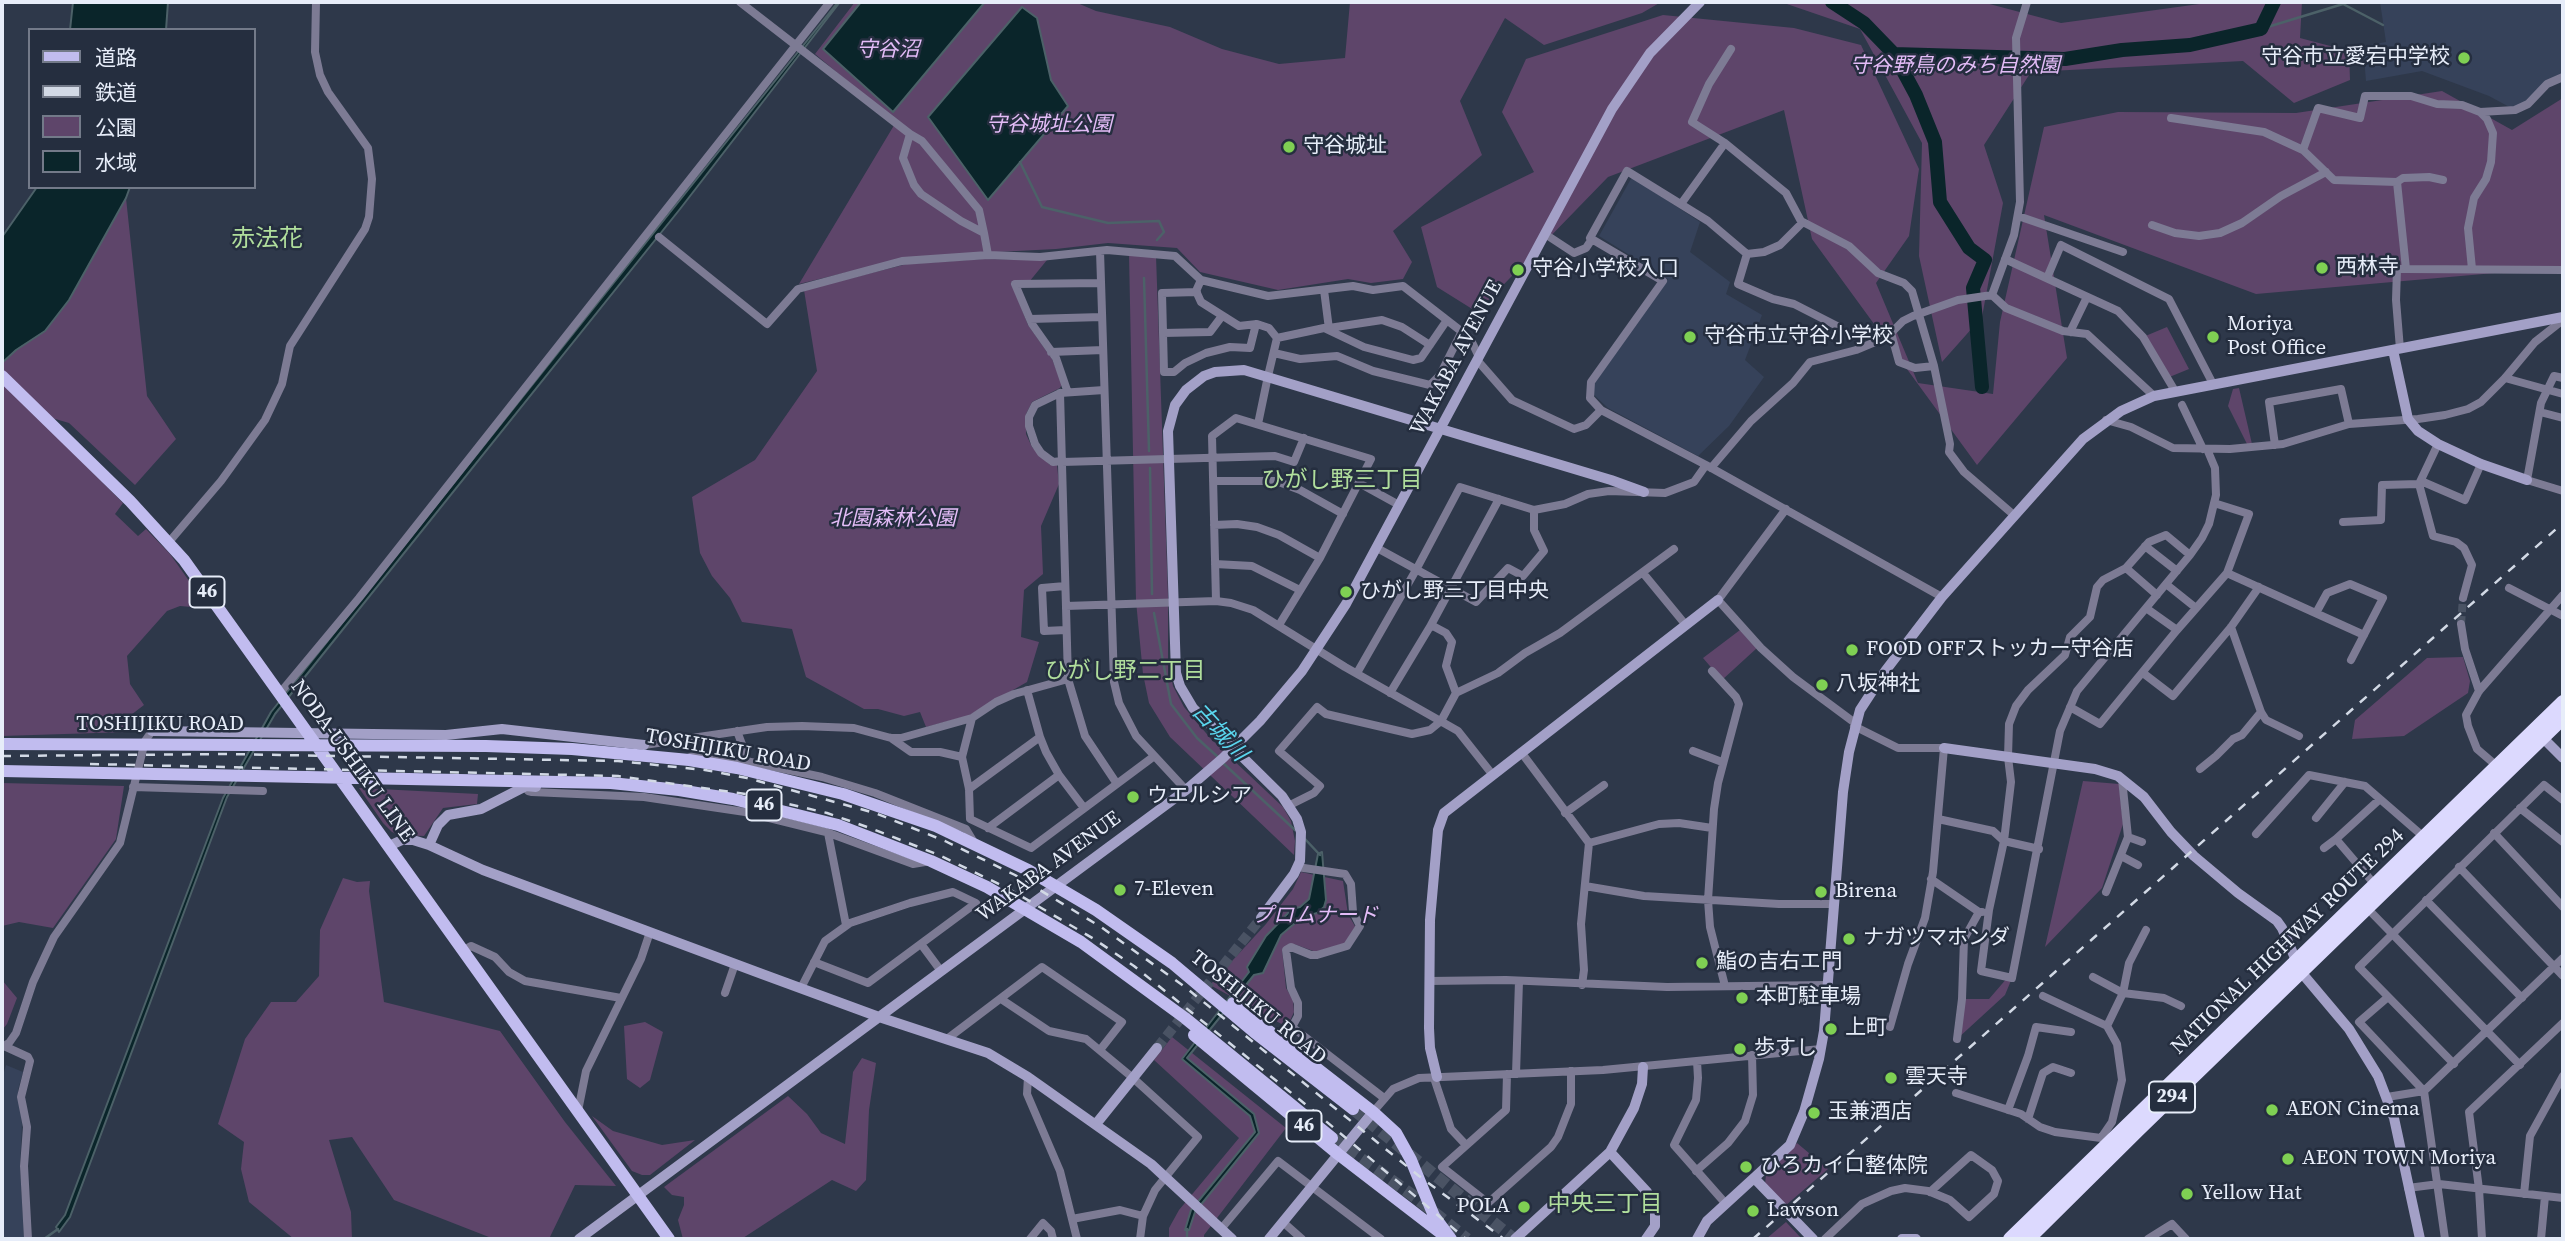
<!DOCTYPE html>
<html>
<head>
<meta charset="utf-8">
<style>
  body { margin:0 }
  #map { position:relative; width:2565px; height:1241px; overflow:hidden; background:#2e384a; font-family:"Source Serif 4","Noto Sans JP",serif }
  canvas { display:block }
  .frame { position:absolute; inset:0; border:4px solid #e7edf9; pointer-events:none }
  .legend { position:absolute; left:28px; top:28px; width:228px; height:161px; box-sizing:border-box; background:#252e3f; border:2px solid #737a89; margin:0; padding:9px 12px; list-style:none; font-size:21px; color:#e7edf9 }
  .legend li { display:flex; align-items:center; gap:14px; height:35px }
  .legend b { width:35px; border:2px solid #737a89 }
</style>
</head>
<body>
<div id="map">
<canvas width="2565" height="1241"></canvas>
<div class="frame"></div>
<ul class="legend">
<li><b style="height:9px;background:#c1bcef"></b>道路</li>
<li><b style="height:9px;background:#d2d9e5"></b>鉄道</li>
<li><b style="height:19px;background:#5e456a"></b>公園</li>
<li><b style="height:19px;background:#0a252a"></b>水域</li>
</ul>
</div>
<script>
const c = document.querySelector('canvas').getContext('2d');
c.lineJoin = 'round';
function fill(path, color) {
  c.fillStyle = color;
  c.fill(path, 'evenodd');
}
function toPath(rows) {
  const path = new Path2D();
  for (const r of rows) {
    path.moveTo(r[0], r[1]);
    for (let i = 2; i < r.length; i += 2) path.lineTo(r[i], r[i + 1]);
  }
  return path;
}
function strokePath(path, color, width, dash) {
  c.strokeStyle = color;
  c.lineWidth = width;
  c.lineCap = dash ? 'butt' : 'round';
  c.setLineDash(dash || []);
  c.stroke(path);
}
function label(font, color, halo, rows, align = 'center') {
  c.font = font + ' "Source Serif 4","Noto Sans JP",serif';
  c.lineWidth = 5;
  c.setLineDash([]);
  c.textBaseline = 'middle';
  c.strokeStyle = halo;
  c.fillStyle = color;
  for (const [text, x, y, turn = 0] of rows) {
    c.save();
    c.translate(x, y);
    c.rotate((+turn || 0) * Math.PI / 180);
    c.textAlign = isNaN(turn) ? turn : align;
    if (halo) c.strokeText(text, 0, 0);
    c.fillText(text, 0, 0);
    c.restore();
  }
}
fill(toPath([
  [2380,2,2563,2,2563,77,2515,110,2489,96,2422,71,2366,81,2363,46,2386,42],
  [1632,177,1700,222,1690,252,1730,282,1726,294,1762,315,1745,360,1764,377,1729,426,1698,456,1608,408,1593,394,1594,384,1668,279,1599,236],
  [6,1065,23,1072,18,1090,22,1124,20,1166,24,1239,2,1239,2,1079]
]), '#36425a');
fill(toPath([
  [855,2,1075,2,1096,11,1170,27,1222,49,1279,64,1345,58,1350,2,1661,2,1642,13,1544,45,1505,18,1460,101,1482,155,1393,231,1412,262,1403,279,1371,283,1348,279,1278,290,1200,272,1177,248,1108,243,1056,249,958,254,848,272,799,284,896,122,815,54],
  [1781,2,1982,2,2061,23,2214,2,2302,2,2300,38,2349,51,2350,80,2294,103,2243,61,2031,72,1984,145,2003,203,1982,317,1942,362,1919,256,1922,143,1860,29],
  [1663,15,1794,28,1861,45,1919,169,1909,236,1876,283,1918,383,1993,394,2000,322,2044,127,2118,112,2296,113,2442,91,2512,130,2563,98,2563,267,2256,294,2044,215,2067,358,1977,465,1812,239,1784,110,1608,177,1477,312,1437,287,1421,227,1534,172,1502,112,1526,59],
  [126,198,147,396,176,439,135,485,69,423,52,418,45,425,123,503,115,514,138,536,146,529,170,554,199,595,192,607,180,606,167,611,127,656,130,684,144,705,127,718,128,732,2,736,2,363,16,350,45,331,69,300],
  [1129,254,1156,256,1168,596,1168,660,1173,686,1184,707,1211,739,1283,807,1291,821,1295,841,1294,855,1170,737,1149,703,1143,674,1136,601],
  [983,259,1047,260,1029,282,1011,282,1028,325,1052,359,1062,384,1060,388,1032,402,1026,414,1026,434,1032,447,1050,465,1057,465,1059,484,1041,526,1043,574,1024,590,1021,637,1039,642,1027,682,968,716,926,727,920,712,904,716,878,709,864,709,806,677,792,629,742,622,730,598,712,576,700,553,692,497,755,460,817,371,804,290,907,264],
  [2167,327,2189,369,2167,378,2143,337],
  [2239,388,2252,444,2247,444,2228,406,2233,389],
  [1740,630,1757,648,1722,680,1703,658],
  [2463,657,2470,681,2468,693,2404,736,2352,739,2355,720,2427,658],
  [2083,781,2119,784,2123,824,2102,888,2045,947],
  [2,783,124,786,116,839,53,928,19,922,2,926],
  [359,788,478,794,477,804,443,808,424,836,399,835,392,832,383,823],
  [1301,872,1343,881,1348,914,1356,928,1346,943,1316,952,1294,944,1282,949,1286,988,1293,1000,1294,1012,1287,1027,1210,985,1266,924,1293,889],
  [343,878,357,882,370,881,369,891,384,1002,500,1031,565,1122,616,1186,575,1185,549,1239,494,1239,394,1200,352,1137,329,1140,351,1212,352,1239,294,1239,249,1202,241,1169,244,1142,218,1124,245,1039,271,1002,296,1002,319,976,320,930],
  [2008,977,2012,978,2005,995,1957,1039,1962,999,1989,999],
  [2,980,17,998,7,1024,2,1030],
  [645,1022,663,1032,650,1080,640,1088,627,1079,624,1026],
  [1172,1037,1286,1128,1204,1235,1204,1239,1169,1239,1169,1228,1179,1210,1239,1138,1154,1060],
  [862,1058,876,1063,869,1110,866,1180,856,1191,832,1180,743,1238,683,1239,678,1220,684,1205,684,1197,672,1195,664,1187,788,1096,807,1114,821,1133,845,1144,853,1072],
  [592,1116,613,1131,662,1145,695,1140,650,1175,642,1175,632,1171],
  [1797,1143,1828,1169,1785,1206,1765,1184,1766,1175],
  [1786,1222,1802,1239,1766,1239]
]), '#5e456a');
const water = toPath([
  [73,2,168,2,166,30,70,30,73,2],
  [838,2,840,2,680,209,275,714,227,797,70,1217,59,1232,56,1227,65,1215,223,798,271,712,838,2],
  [861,2,985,2,893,112,823,49,861,2],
  [1022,7,1037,18,1051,80,1068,106,988,200,928,117,1022,7],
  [37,187,130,187,126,198,69,300,45,331,16,350,2,363,2,237,37,187],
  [1322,852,1326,900,1324,907,1317,913,1301,918,1281,935,1263,973,1254,975,1187,1058,1254,1114,1259,1133,1195,1212,1189,1230,1185,1230,1191,1210,1255,1132,1250,1116,1182,1059,1249,972,1247,967,1266,936,1292,909,1300,907,1309,899,1318,854,1322,852]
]);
fill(water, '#0a252a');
strokePath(water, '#4c6168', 2);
strokePath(toPath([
  [2261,29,2343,4,2383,25],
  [1020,162,1042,207,1108,223,1159,221,1164,232,1157,240],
  [1144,278,1149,451],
  [1150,468,1152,594],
  [1154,613,1171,704,1197,738,1219,758],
  [1223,763,1295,830],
  [1305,839,1320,855],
  [1187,1229,1187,1239],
  [44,1239,58,1229]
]), '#4c6168', 2.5);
strokePath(toPath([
  [1832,2,1864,23,1894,54,2065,59,2122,50,2190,45,2261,29,2274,2],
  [1894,54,1916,95,1935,142,1940,202,1969,248,1985,260,1973,288,1982,387]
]), '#0a252a', 14);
strokePath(toPath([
  [2461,624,2463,598]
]), '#4a5364', 8, [8, 4]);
strokePath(toPath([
  [1157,1048,1261,918]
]), '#4a5364', 10, [10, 5]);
strokePath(toPath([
  [1353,1109,1514,1239],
  [1332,1138,1415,1197,1467,1239]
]), '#4a5364', 12, [12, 6]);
strokePath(toPath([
  [740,2,910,134,903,158,914,185,921,194,961,221,984,233,988,255],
  [2480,112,2515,110,2528,104,2547,84,2563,77],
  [2171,118,2264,132,2303,150,2334,180,2397,182,2406,269,2397,269,2396,300,2400,349],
  [910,134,922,141,979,210,984,233],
  [2303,150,2318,108,2360,118,2365,96,2411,96,2437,104,2462,105,2480,112,2487,119,2493,133,2491,162,2486,179,2474,198,2468,228,2472,269],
  [2397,182,2403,178,2429,177,2443,180],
  [1681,204,1725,143],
  [2018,216,2123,252],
  [1801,221,1849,246,1878,273,1904,283,1912,291,1934,366,1950,444,1949,452,1964,472,2015,516],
  [2152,225,2175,233,2199,236,2220,233,2242,223,2281,196,2326,172],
  [1545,234,1574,253,1586,248,1592,239],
  [659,237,767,324,798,289,902,261,988,255,1040,257,1107,250,1175,256,1201,280,1268,296,1353,286,1373,290,1403,286,1470,338,1479,357],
  [1100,251,1114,682,1119,703,1136,736,1186,790],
  [1747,254,1738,284,1773,299,1794,304,1839,327],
  [2005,259,2118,311,2143,337,2175,391],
  [2406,269,2563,270],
  [2047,278,2061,245,2169,299,2213,384],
  [1201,280,1196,291,1201,302,1239,326,1257,324,1269,328,1277,338,1324,328,1364,347,1413,360,1421,358,1447,320],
  [1324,290,1329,329],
  [1197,292,1162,293,1164,372,1174,372,1185,363,1206,353,1230,347,1250,348,1256,324],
  [1992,295,2006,308,2063,331,2087,334,2154,396],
  [1030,319,1102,317],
  [1329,328,1382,320,1402,327,1430,345],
  [2070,332,2087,297],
  [1163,333,1210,332,1222,316],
  [1891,333,1899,362,1915,368,1934,366],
  [1051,352,1103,350],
  [1274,353,1300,359,1337,356,1373,371,1430,385,1440,375,1462,331],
  [1477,360,1512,400,1574,429,1586,425,1601,410,1706,465,1942,597],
  [1268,376,1277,338],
  [2505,378,2563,394],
  [2563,378,2554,376,2541,403,2527,480,2563,491],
  [1067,390,1056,358,1032,324,1015,284,1101,283],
  [1104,390,1060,393,1068,679,1085,736,1117,784],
  [1060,393,1035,405,1029,417,1029,426,1035,444,1041,453,1053,462,1062,461],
  [2182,405,2203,449],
  [1601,410,1590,398,1591,382,1663,281,1590,238,1627,171,1708,221,1747,254,1764,252,1780,245,1802,223,1786,193,1725,143,1692,122,1709,84,1731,49],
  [2540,412,2563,418],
  [2106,420,2131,427,2173,448,2230,449,2283,444,2349,424,2418,419,2445,415,2468,409,2481,402,2505,378,2535,342,2563,320],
  [1258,424,1268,376],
  [2275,445,2269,402,2341,389,2349,424],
  [1062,462,1275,456,1294,462,1304,438],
  [1711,468,1751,421,1793,383,1810,362,1856,350,1887,337,1903,321,1913,316,1958,300,1992,295,2014,235,2020,202,2016,38,2027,2],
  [1213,481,1276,481,1300,490,1343,514],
  [2421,481,2465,500,2481,464],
  [1359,483,1399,505],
  [2419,484,2433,536,2456,542,2464,548,2472,565,2463,598],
  [1786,509,1718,600,1761,648,1793,677,1855,723],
  [2343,522,2381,520,2382,485,2419,484,2438,444],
  [1214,525,1237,524,1257,527,1279,535,1320,558],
  [169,542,221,481,265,420,282,384,290,346,365,229,369,217,372,179,368,148,328,92,320,75,315,52,316,2],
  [2145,546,2177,571],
  [1377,548,1476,602,1508,568,1523,576,1544,551,1534,530,1534,510],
  [1215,564,1252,566,1300,590],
  [2126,568,2149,542,2166,535,2190,555],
  [1643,573,1685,624],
  [2227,573,2364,635],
  [2166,584,2196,608],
  [1065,586,1042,588,1044,631,1066,630],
  [2509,588,2563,616],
  [2157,595,2126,568,2103,580,2097,587,2090,617,2070,637,2065,655,2028,690,2016,706,2009,724,2008,757,2011,782,2004,841,1989,910,1981,971,2012,978,2060,731,2077,691,2190,555,2202,538,2209,524,2216,495,2215,468,2207,449],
  [1216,601,1212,436,1236,418,1371,459,1320,558,1279,625],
  [1066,606,1216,601,1231,603,1253,610,1345,667,1458,731,1492,774],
  [2146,608,2177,630,2227,573,2249,514,2214,503],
  [2316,613,2327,593,2350,584,2383,598,2351,660],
  [2461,624,2465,649,2479,691],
  [1431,625,1446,633,1452,642,1446,666,1456,693],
  [2231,627,2261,712,2266,720,2299,736],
  [1712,671,1736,697,1739,704,1718,783,1714,809,1708,900,1710,927,1725,986],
  [1357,673,1416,570,1460,487,1534,510,1565,504,1588,494,1609,491,1665,493,1694,482,1706,465],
  [2143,673,2173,696,2231,627,2259,587],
  [1068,679,1014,694,996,702,972,718,962,757,969,789,970,819,1031,848,1153,757],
  [1027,690,1040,737,1046,752,1059,775,1084,808],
  [280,693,359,598,830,2],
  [1390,693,1431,625,1499,499],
  [2070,707,2100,724,2177,630],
  [1854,726,1898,748,1944,748,1933,872,1925,918,1908,964,1890,1027],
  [737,731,746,755,746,761],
  [891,738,911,752,940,752,962,757],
  [644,745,767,727,802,726,854,728,891,738,901,738,972,718],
  [1693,751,1722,762],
  [1521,752,1589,843,1581,924,1584,970,1582,985],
  [688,758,700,753,746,761,822,777,875,793,966,829,975,844],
  [2498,767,2477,749,2468,726,2466,715,2479,691,2563,595],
  [2200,769,2216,756,2233,739,2242,735,2261,712],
  [525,785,528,791,532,792,644,797,745,812,826,832,913,864,931,861],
  [133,787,263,791],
  [969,789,1040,737],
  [1290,805,1314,793,1320,786,1279,751,1317,707,1326,714,1412,734,1430,730,1441,721,1456,693,1498,673,1525,653,1560,633,1674,549],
  [2520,808,2563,842],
  [1565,813,1604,785],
  [2316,818,2345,782],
  [1938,819,1993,831,2004,841,2039,849],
  [988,828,1059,775],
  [828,833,846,925],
  [2494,833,2563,907],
  [2256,834,2309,775,2365,786,2425,838],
  [2128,837,2142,842],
  [1589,843,1659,824,1679,823,1712,828],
  [2324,848,2336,839],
  [2121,856,2138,865],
  [1297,867,1345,874,1351,884,1353,912,1360,926,1347,946,1317,955,1311,955,1291,947,1286,950,1291,988,1298,1003,1298,1016,1292,1027,1384,1098],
  [2459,867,2563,976],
  [1931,879,1979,912,1982,912],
  [1585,886,1644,896,1779,904,1834,904],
  [2376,886,2336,839,2380,799],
  [2106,892,2128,837,2122,779],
  [2426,900,2522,998],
  [2368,909,2520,1065],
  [921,944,941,971],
  [464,950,471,946,495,957,509,972,525,981,621,998],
  [2093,977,2123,993,2164,998,2181,1006],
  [1429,981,1506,980,1667,987,1828,985],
  [801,988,825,941,850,923,910,903,953,892,976,903,868,983,814,962],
  [725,993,735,964],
  [2043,996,2107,1026,2117,1044,2122,1080,2112,1122,2101,1138],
  [2388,997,2359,1022,2424,1091,2445,1239],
  [1001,999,1049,1031,1086,1039,1133,1078,1198,1137,1155,1190,1143,1216,1140,1239],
  [2107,1026,2123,993,2129,963,2146,930],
  [947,1039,1042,967,1122,1022,1100,1050],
  [1957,1039,1962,999,1964,939,1979,912],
  [4,1046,28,1057,30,1061,21,1097,27,1127,24,1166,28,1239],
  [2,1047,9,1043,16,1033,33,982,54,937,120,843,145,741,152,731],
  [1697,1061,1698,1078,1696,1100,1674,1145,1726,1204],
  [2454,1064,2359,967,2544,785,2563,800],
  [1507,1074,1506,1110,1442,1167,1488,1203,1551,1147,1558,1137,1571,1104,1571,1071],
  [1516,1074,1519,981],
  [1028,1077,1027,1094,1060,1171,1077,1239],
  [1434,1078,1451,1129,1466,1145],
  [1956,1093,2021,1114,2040,1127,2055,1132,2101,1138,2103,1140],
  [2387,1097,2424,1091,2563,958],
  [2008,1110,2028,1056,2036,1027,2071,1032],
  [578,1111,586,1071,641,959,650,932],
  [1373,1112,1393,1089,1419,1078,1603,1070,1821,1049],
  [2028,1119,2043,1073,2053,1067,2071,1073],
  [1696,1171,1728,1143,1745,1121,1753,1095,1752,1055],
  [2408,1188,2439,1184,2563,1198],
  [2524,1194,2530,1136,2563,1076],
  [1072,1219,1120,1210,1143,1216],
  [1284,1223,1302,1239],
  [1221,1229,1278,1161,1381,1239],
  [1030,1239,1043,1223,1051,1231,1053,1239],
  [1825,1239,1862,1204,1891,1191,1905,1188,1928,1191,1950,1200,1969,1217,1994,1194,1998,1181,1992,1170,1971,1155,1930,1192],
  [2148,1239,2172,1224,2186,1239],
  [2482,1239,2479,1189,2469,1112,2563,1023],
  [2541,1239,2545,1196]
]), '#7d7b94', 8);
strokePath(toPath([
  [2393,350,2408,419,2418,431,2438,444,2481,464,2527,480],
  [152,731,446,735,502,729,644,745],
  [2538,733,2563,758],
  [1944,748,2095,769,2118,776,2144,797,2171,832,2194,856,2238,893,2277,921,2282,928,2301,972,2349,1029,2378,1076,2394,1118,2420,1239],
  [429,845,438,825,448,815,481,809,526,786,536,787],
  [389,846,402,840,413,840,429,845,483,870,762,974,879,1017,988,1053,1028,1077,1151,1164,1232,1239],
  [1261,918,1294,874,1300,861,1301,832,1297,819,1282,796,1193,708,1180,686,1176,673,1168,431,1175,405,1186,390,1204,376,1215,372,1244,370,1611,480,1644,492],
  [1437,1077,1430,1048,1429,1028,1430,920,1438,830,1444,813,1718,600],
  [1096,1124,1157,1048],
  [1610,1152,1647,1192,1655,1206,1655,1226,1646,1239],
  [1755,1179,1813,1239],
  [579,1239,1186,790,1223,758,1260,721,1302,671,1346,604,1612,109,1650,53,1700,2],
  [1269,1239,1373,1112],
  [1515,1239,1610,1152,1634,1108,1642,1084,1643,1067],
  [1697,1239,1707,1221,1790,1145,1804,1112,1819,1059,1824,1031,1843,792,1849,752,1860,710,1886,670,1942,597,2083,439,2121,411,2154,396,2563,317],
  [1902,1239,1916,1239]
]), '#a3a0c7', 10);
strokePath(toPath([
  [2,376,130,501,184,560,669,1239],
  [2,744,486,746,572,749,689,760,737,768,843,794,936,826,1028,870,1096,910,1172,963,1254,1032,1353,1109],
  [2,771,611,783,679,790,733,799,838,825,931,861,987,887,1081,942,1185,1018,1332,1138],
  [1233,1003,1373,1112,1396,1133,1411,1160,1434,1216,1451,1239],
  [1194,1035,1338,1154,1442,1234]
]), '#c1bcef', 12);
strokePath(toPath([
  [2010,1239,2563,702],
  [2028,1239,2138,1130,2563,718]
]), '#dcd9fe', 14);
strokePath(toPath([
  [2,756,225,754,618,761,705,770,747,778,875,813,945,841,1015,875,1101,927,1185,987,1419,1176,1504,1239],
  [90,764,618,776,746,794,827,813,870,828,939,855,1009,889,1094,939,1134,966,1315,1112,1466,1239],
  [1753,1239,2563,523]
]), '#d2d9e5', 2.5, [9, 9]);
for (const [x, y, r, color] of [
  [2464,58,7,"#7fd053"],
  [1289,147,7,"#7fd053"],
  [2322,268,7,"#7fd053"],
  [1518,270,7,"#7fd053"],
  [1690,337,7,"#7fd053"],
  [2213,337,7,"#7fd053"],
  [1346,592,7,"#7fd053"],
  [1852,650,7,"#7fd053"],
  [1822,685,7,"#7fd053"],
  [1133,797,7,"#7fd053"],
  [1120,890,7,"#7fd053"],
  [1821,892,7,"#7fd053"],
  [1849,939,7,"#7fd053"],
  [1702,963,7,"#7fd053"],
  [1742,998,7,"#7fd053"],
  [1831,1029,7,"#7fd053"],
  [1740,1049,7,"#7fd053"],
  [1891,1078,7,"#7fd053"],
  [2272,1110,7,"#7fd053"],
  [1814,1113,7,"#7fd053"],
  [2288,1159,7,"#7fd053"],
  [1746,1167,7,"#7fd053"],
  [2187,1194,7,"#7fd053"],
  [1524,1207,7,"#7fd053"],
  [1753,1211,7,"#7fd053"]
]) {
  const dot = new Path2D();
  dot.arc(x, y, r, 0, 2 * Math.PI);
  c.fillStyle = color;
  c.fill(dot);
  strokePath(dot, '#252e3f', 2.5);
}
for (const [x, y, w] of [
  [207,592,35],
  [764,805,35],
  [2172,1097,46],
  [1304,1126,35]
]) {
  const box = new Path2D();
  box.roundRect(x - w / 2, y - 15.5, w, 31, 5);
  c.fillStyle = '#252e3f';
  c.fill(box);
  strokePath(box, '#e7edf9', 2);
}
label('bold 19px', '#e7edf9', null, [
  ["46",207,592],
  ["46",764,805],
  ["294",2172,1097],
  ["46",1304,1126]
]);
label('italic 21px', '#e3bcf7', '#252e3f', [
  ["守谷沼",888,51],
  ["守谷野鳥のみち自然園",1955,67],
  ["守谷城址公園",1049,126],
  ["北園森林公園",893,520],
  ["プロムナード",1315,917]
]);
label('21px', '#e7edf9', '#252e3f', [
  ["守谷市立愛宕中学校",2450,58,"right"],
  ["守谷城址",1303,147],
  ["西林寺",2336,268],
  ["守谷小学校入口",1532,270],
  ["Moriya",2227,325],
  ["Post Office",2227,349],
  ["守谷市立守谷小学校",1704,337],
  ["ひがし野三丁目中央",1360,592],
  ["FOOD OFFストッカー守谷店",1866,650],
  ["八坂神社",1836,685],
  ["ウエルシア",1147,797],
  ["7-Eleven",1134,890],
  ["Birena",1835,892],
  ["ナガツマホンダ",1863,939],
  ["鮨の吉右エ門",1716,963],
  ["本町駐車場",1756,998],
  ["上町",1845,1029],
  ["歩すし",1754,1049],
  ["雲天寺",1905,1078],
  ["AEON Cinema",2286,1110],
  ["玉兼酒店",1828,1113],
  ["AEON TOWN Moriya",2302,1159],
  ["ひろカイロ整体院",1760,1167],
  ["Yellow Hat",2201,1194],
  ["POLA",1510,1207,"right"],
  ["Lawson",1767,1211]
], 'left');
label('21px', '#e7edf9', '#252e3f', [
  ["WAKABA AVENUE",1457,358,-62],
  ["TOSHIJIKU ROAD",160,725],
  ["TOSHIJIKU ROAD",728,751,10],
  ["NODA-USHIKU LINE",352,761,54],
  ["WAKABA AVENUE",1049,867,-36],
  ["NATIONAL HIGHWAY ROUTE 294",2288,942,-44],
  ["TOSHIJIKU ROAD",1258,1008,39]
]);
label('23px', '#b0de9c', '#252e3f', [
  ["ひがし野三丁目",1342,481],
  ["ひがし野二丁目",1125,672],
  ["中央三丁目",1605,1205]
]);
label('italic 23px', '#5ad6ee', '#252e3f', [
  ["古城川",1219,733,47]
]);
label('24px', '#b0de9c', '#252e3f', [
  ["赤法花",267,240]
]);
</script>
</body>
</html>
